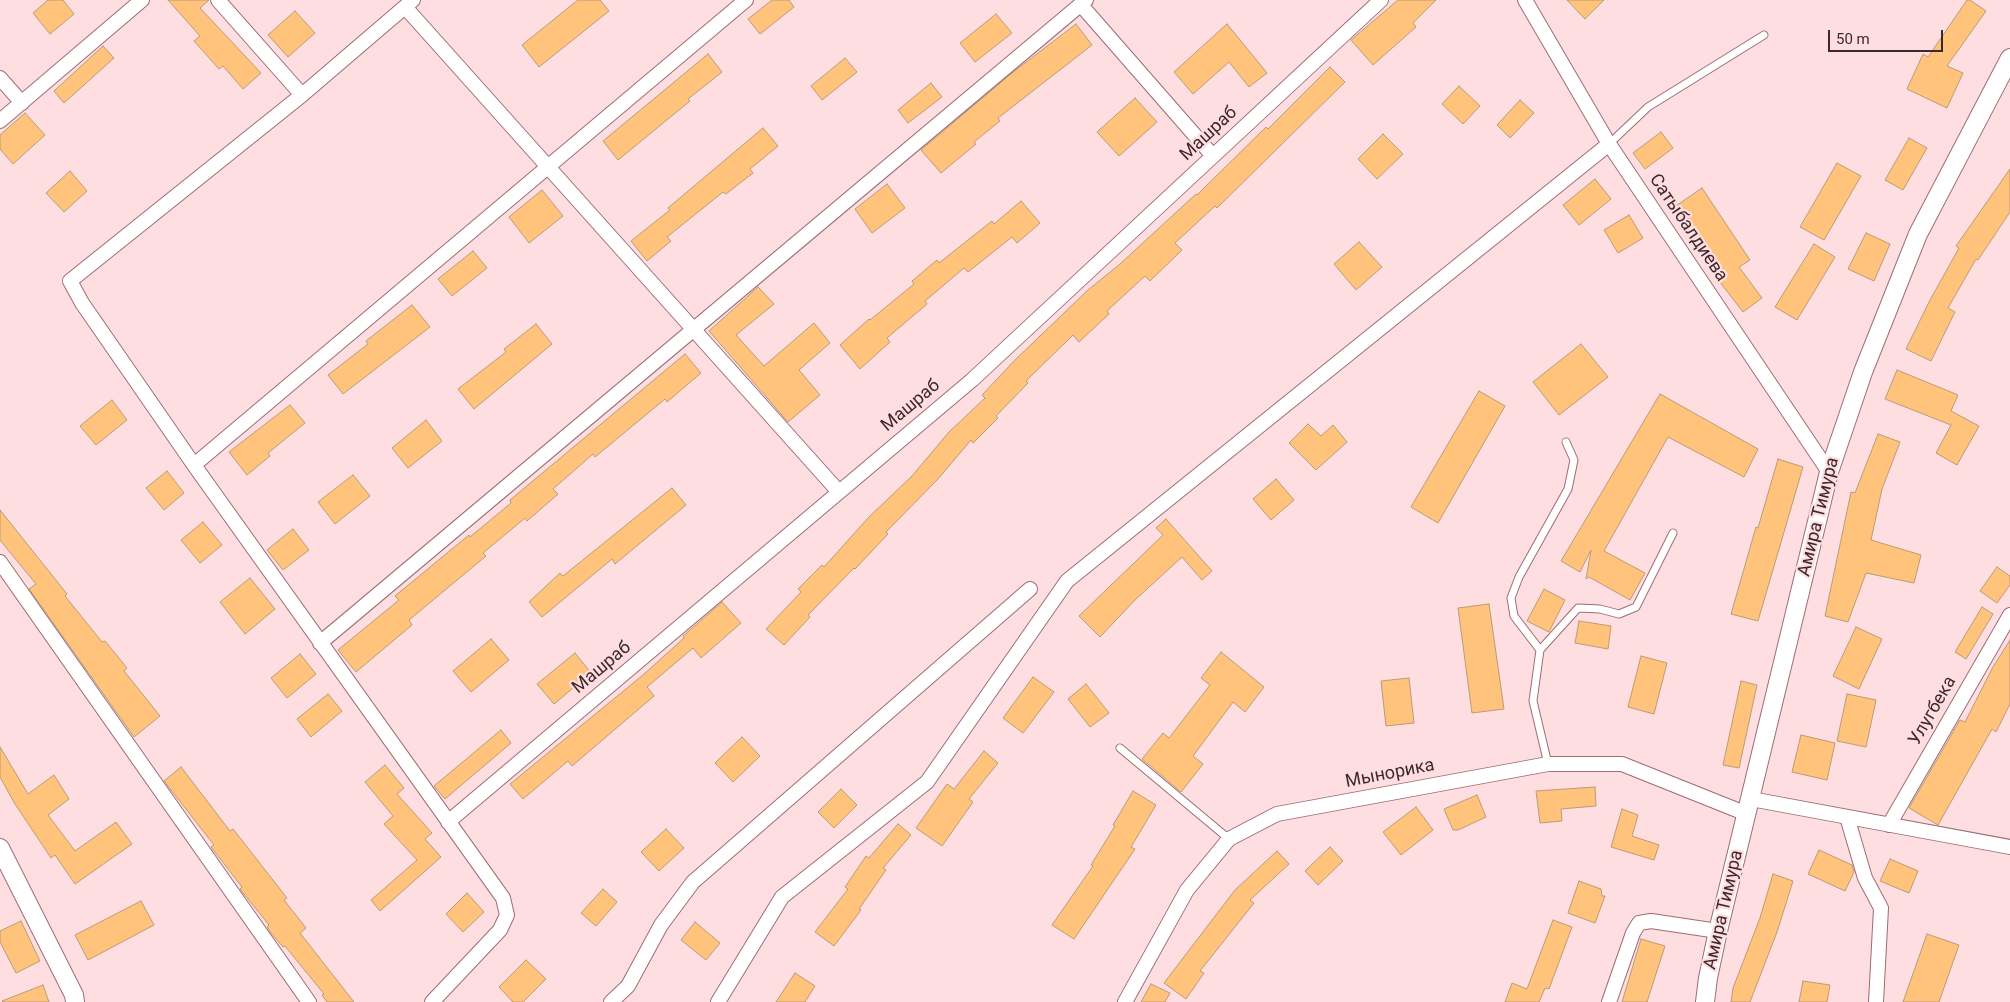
<!DOCTYPE html>
<html>
<head>
<meta charset="utf-8">
<style>
  body { margin:0 }
  #map { position:relative; width:2010px; height:1002px; overflow:hidden; background:#ffdee1; font-family:Roboto,sans-serif }
  canvas { display:block }
  .scale { position:absolute; left:1828px; top:30px; width:115px; height:22px; box-sizing:border-box; border:2px solid #3d292b; border-top:0; padding-left:6px; font-size:15px; line-height:18px; white-space:nowrap; color:#3d292b; -webkit-text-stroke:4px #ffdee1; paint-order:stroke }
</style>
</head>
<body>
<div id="map">
<canvas width="2010" height="1002"></canvas>
<div class="scale">50 m</div>
</div>
<script>
const c = document.querySelector('canvas').getContext('2d');
c.lineJoin = 'round';
function fill(path, color) {
  c.fillStyle = color;
  c.fill(path, 'evenodd');
}
function toPath(rows) {
  const path = new Path2D();
  for (const r of rows) {
    path.moveTo(r[0], r[1]);
    for (let i = 2; i < r.length; i += 2) path.lineTo(r[i], r[i + 1]);
  }
  return path;
}
function strokePath(path, color, width, dash) {
  c.strokeStyle = color;
  c.lineWidth = width;
  c.lineCap = dash ? 'butt' : 'round';
  c.setLineDash(dash || []);
  c.stroke(path);
}
function label(font, color, halo, rows, align = 'center') {
  c.font = font + ' Roboto,sans-serif';
  c.lineWidth = 4.5;
  c.setLineDash([]);
  c.textBaseline = 'middle';
  c.strokeStyle = halo;
  c.fillStyle = color;
  for (const [text, x, y, turn = 0] of rows) {
    c.save();
    c.translate(x, y);
    c.rotate((+turn || 0) * Math.PI / 180);
    c.textAlign = isNaN(turn) ? turn : align;
    if (halo) c.strokeText(text, 0, 0);
    c.fillText(text, 0, 0);
    c.restore();
  }
}
const building = toPath([
  [48,0,63,0,74,14,50,34,33,13,48,0],
  [168,0,209,0,200,8,261,73,243,89,223,66,219,69,194,41,200,36,168,0],
  [578,0,600,0,609,11,539,67,522,45,578,0],
  [772,0,789,0,794,7,760,34,748,19,772,0],
  [1398,0,1436,0,1413,23,1416,27,1373,65,1351,40,1398,0],
  [1567,0,1604,0,1585,19,1567,0],
  [1967,0,1970,0,1986,11,1947,66,1963,73,1947,108,1907,89,1923,54,1928,57,1967,0],
  [295,11,315,33,288,57,268,35,295,11],
  [996,14,1012,33,975,62,960,43,996,14],
  [1076,24,1092,45,998,118,1000,121,974,142,976,144,941,173,921,150,1012,73,1076,24],
  [1227,24,1267,73,1249,87,1229,62,1193,94,1174,72,1227,24],
  [103,46,114,58,64,103,54,91,103,46],
  [708,54,722,72,688,99,690,101,618,160,603,141,708,54],
  [845,58,857,72,822,100,811,86,845,58],
  [1330,67,1345,82,1217,208,1215,206,1175,243,1182,250,1150,281,1145,276,1107,311,1109,314,1079,342,1073,335,1026,381,1028,383,996,416,998,418,973,443,971,440,938,479,886,532,888,534,855,569,854,568,808,615,810,617,784,645,766,629,801,592,798,589,822,565,824,567,869,517,912,476,949,432,985,398,982,395,1015,360,1088,290,1120,264,1196,194,1197,195,1266,127,1268,129,1330,67],
  [931,83,942,97,908,123,898,110,931,83],
  [1459,86,1480,106,1463,124,1442,104,1459,86],
  [1135,98,1157,122,1119,156,1097,132,1135,98],
  [1520,100,1534,113,1510,138,1497,125,1520,100],
  [25,113,45,135,13,164,0,149,0,135,25,113],
  [763,128,778,146,750,169,753,173,726,194,723,192,667,237,671,241,647,261,631,241,670,210,668,208,763,128],
  [1661,132,1673,148,1645,169,1633,153,1661,132],
  [1383,134,1403,154,1377,179,1358,159,1383,134],
  [1909,138,1927,148,1903,190,1885,180,1909,138],
  [1837,163,1861,176,1824,240,1800,227,1837,163],
  [2010,169,2010,212,1978,260,1976,259,1948,308,1955,312,1931,361,1906,349,1930,300,1959,248,1956,246,2010,169],
  [70,171,87,191,64,212,46,193,70,171],
  [1595,179,1611,199,1579,225,1563,205,1595,179],
  [887,184,905,208,872,233,855,209,887,184],
  [1702,188,1750,260,1739,267,1762,298,1743,312,1719,281,1670,210,1702,188],
  [542,190,563,216,529,243,509,217,542,190],
  [1021,201,1040,223,1017,243,1012,237,968,272,964,268,925,301,927,304,887,338,890,342,860,369,840,345,869,319,870,320,914,284,912,281,937,260,939,263,992,221,994,224,1021,201],
  [1629,215,1643,238,1618,253,1604,230,1629,215],
  [1866,233,1890,244,1874,281,1848,269,1866,233],
  [1359,242,1382,267,1356,290,1334,264,1359,242],
  [1814,244,1835,257,1797,320,1775,307,1814,244],
  [473,251,487,268,452,296,438,279,473,251],
  [758,287,774,304,736,335,764,366,814,323,830,343,799,370,820,395,788,422,709,331,758,287],
  [412,305,430,327,343,394,328,375,368,344,366,341,412,305],
  [536,324,552,344,474,409,458,389,506,352,504,349,536,324],
  [1581,344,1608,377,1559,415,1533,382,1581,344],
  [685,354,701,373,667,402,665,399,595,457,593,454,553,489,558,494,527,521,525,518,483,553,486,556,409,620,412,625,356,672,338,650,399,600,395,596,469,535,470,537,511,503,510,500,685,354],
  [1897,370,1958,395,1951,411,1979,426,1957,465,1936,453,1951,425,1885,399,1897,370],
  [1479,391,1505,406,1438,523,1411,507,1479,391],
  [1660,394,1758,449,1744,477,1668,437,1604,551,1645,573,1630,600,1589,577,1586,579,1591,550,1580,572,1561,561,1660,394],
  [112,400,127,420,96,445,80,426,112,400],
  [290,405,305,423,268,453,270,456,247,475,229,452,290,405],
  [426,420,442,441,408,468,392,448,426,420],
  [1308,424,1321,436,1333,425,1347,442,1316,470,1289,443,1308,424],
  [1878,434,1900,442,1882,489,1871,540,1921,555,1914,583,1866,573,1848,622,1825,616,1851,492,1855,493,1878,434],
  [1778,459,1803,467,1758,621,1731,614,1756,527,1758,528,1778,459],
  [167,471,184,493,164,510,146,488,167,471],
  [353,475,370,496,335,524,318,502,353,475],
  [1276,479,1294,500,1271,520,1253,499,1276,479],
  [672,488,686,505,615,564,612,559,542,617,529,602,560,573,563,576,672,488],
  [0,510,67,594,65,596,102,642,105,641,127,668,124,671,160,716,134,737,29,589,36,584,0,540,0,510],
  [1166,519,1212,571,1202,580,1182,557,1135,600,1100,637,1079,616,1163,535,1156,528,1166,519],
  [203,522,222,545,200,563,181,540,203,522],
  [293,529,309,550,283,570,267,550,293,529],
  [1997,567,2010,576,2010,585,1997,603,1980,591,1997,567],
  [250,578,275,609,245,634,220,602,250,578],
  [1544,589,1565,600,1549,632,1527,621,1544,589],
  [722,602,741,623,701,658,693,648,647,687,654,696,572,766,568,761,523,799,510,784,643,675,684,638,683,636,722,602],
  [1489,604,1504,709,1472,713,1458,608,1489,604],
  [1982,607,1993,614,1966,659,1955,652,1982,607],
  [1579,621,1611,626,1608,649,1575,643,1579,621],
  [1856,627,1882,639,1859,689,1833,676,1856,627],
  [491,639,509,660,471,692,453,671,491,639],
  [2010,640,2010,704,1996,732,1992,729,1938,825,1909,808,1960,720,1965,722,1993,667,2010,640],
  [1221,652,1264,687,1245,712,1233,702,1193,756,1203,764,1181,792,1142,759,1163,733,1169,738,1210,685,1201,678,1221,652],
  [575,653,591,673,554,704,537,684,575,653],
  [300,654,316,674,287,698,271,678,300,654],
  [1641,656,1667,663,1654,714,1628,707,1641,656],
  [1033,677,1054,692,1023,733,1003,718,1033,677],
  [1409,678,1414,723,1386,726,1381,681,1409,678],
  [1741,681,1757,685,1739,768,1723,765,1741,681],
  [1086,684,1109,713,1090,727,1068,699,1086,684],
  [328,694,342,711,311,737,297,719,328,694],
  [1847,694,1876,700,1866,747,1837,741,1847,694],
  [501,730,511,743,445,799,434,786,501,730],
  [1801,735,1835,743,1827,780,1792,772,1801,735],
  [742,737,760,756,733,782,715,763,742,737],
  [0,747,28,794,54,775,69,799,48,815,75,851,116,822,132,844,75,884,55,855,51,858,15,804,0,777,0,747],
  [984,751,998,763,969,799,973,802,942,846,916,828,947,784,954,789,984,751],
  [385,765,404,788,397,794,432,833,425,839,441,857,380,911,371,900,417,860,384,824,393,816,365,782,385,765],
  [181,767,230,831,233,829,287,898,284,900,306,928,300,933,354,1002,327,1002,322,995,324,994,285,946,283,947,271,933,267,927,269,925,240,889,242,887,211,847,214,845,164,781,181,767],
  [1595,787,1596,806,1561,809,1562,821,1540,823,1536,791,1595,787],
  [841,789,857,805,834,828,818,812,841,789],
  [1133,791,1156,805,1131,847,1135,849,1074,939,1052,925,1093,866,1091,865,1115,826,1113,825,1133,791],
  [1477,795,1486,817,1458,830,1453,830,1444,809,1477,795],
  [1416,807,1433,830,1401,855,1383,832,1416,807],
  [1622,809,1638,815,1632,836,1659,845,1654,860,1611,847,1622,809],
  [898,824,911,835,883,868,886,870,859,909,861,910,834,946,815,932,848,889,845,887,866,856,869,858,898,824],
  [666,829,684,848,659,871,641,852,666,829],
  [1330,847,1343,861,1318,885,1305,871,1330,847],
  [1819,850,1852,865,1854,872,1845,891,1808,874,1819,850],
  [1277,851,1289,864,1250,900,1254,903,1200,971,1204,973,1186,999,1164,983,1235,890,1277,851],
  [1890,859,1918,871,1909,893,1880,881,1890,859],
  [1773,874,1793,881,1777,932,1750,1002,1731,1002,1733,988,1760,918,1773,874],
  [1579,881,1601,889,1602,896,1605,896,1595,923,1568,913,1579,881],
  [603,889,617,902,596,926,581,913,603,889],
  [467,893,484,912,463,932,446,914,467,893],
  [141,901,154,925,88,960,75,935,141,901],
  [1553,920,1572,927,1549,989,1545,988,1539,1002,1505,1002,1512,983,1527,989,1553,920],
  [21,921,40,961,16,973,0,942,0,931,21,921],
  [695,922,720,943,706,960,681,940,695,922],
  [1927,934,1959,945,1939,1002,1903,1002,1927,934],
  [1641,939,1665,946,1647,1002,1622,1002,1641,939],
  [526,960,546,979,523,1002,513,1002,499,987,526,960],
  [795,973,815,986,805,1002,776,1002,795,973],
  [1803,981,1830,985,1827,1002,1799,1002,1803,981],
  [1151,984,1170,993,1165,1002,1141,1002,1151,984],
  [43,985,49,1002,3,1002,2,1001,43,985]
]);
fill(building, '#ffc37c');
strokePath(building, '#ba9b78', 1);
const service = toPath([
  [1609,144,1648,107,1764,35],
  [1540,650,1514,616,1511,598,1519,577,1568,489,1574,460,1566,442],
  [1120,748,1229,839],
  [1548,764,1533,701,1540,650,1578,608,1600,609,1619,614,1636,607,1673,533]
]);
const minor = toPath([
  [218,0,302,95],
  [413,0,302,95,70,281,82,303,194,465,503,898,507,915,500,930,432,1002],
  [1525,0,1609,144,1829,472],
  [1081,5,1213,156],
  [405,7,839,492],
  [0,78,22,103],
  [0,121,142,0],
  [194,465,746,0],
  [0,562,309,1002],
  [320,643,1086,0],
  [1751,799,2010,847],
  [1847,817,1865,878,1881,908,1876,1002],
  [448,822,972,380,1381,0],
  [1889,825,2010,615],
  [611,1002,628,986,661,925,693,882,1030,589],
  [718,1002,782,897,927,782,1067,581,1609,144],
  [1125,1002,1187,890,1229,839,1277,814,1548,764,1622,764,1747,814],
  [1609,1002,1633,933,1639,923,1651,921,1718,931]
]);
const tertiary = toPath([
  [0,848,74,995,75,1002],
  [1705,1002,1708,978,1718,931,1829,472,1863,372,1918,234,2010,58]
]);
strokePath(service, '#9d6d73', 9);
strokePath(minor, '#9d6d73', 16);
strokePath(tertiary, '#9d6d73', 20);
strokePath(service, '#fff', 7);
strokePath(minor, '#fff', 14);
strokePath(tertiary, '#fff', 18);
label('18px', '#3d292b', '#ffdee1', [
  ["Машраб",1209,134,-43],
  ["Сатыбалдиева",1688,228,56],
  ["Машраб",911,406,-40],
  ["Амира Тимура",1819,517,-76],
  ["Машраб",602,668,-40],
  ["Улугбека",1933,711,-60],
  ["Мынорика",1390,774,-11],
  ["Амира Тимура",1724,910,-77]
]);
</script>
</body>
</html>
